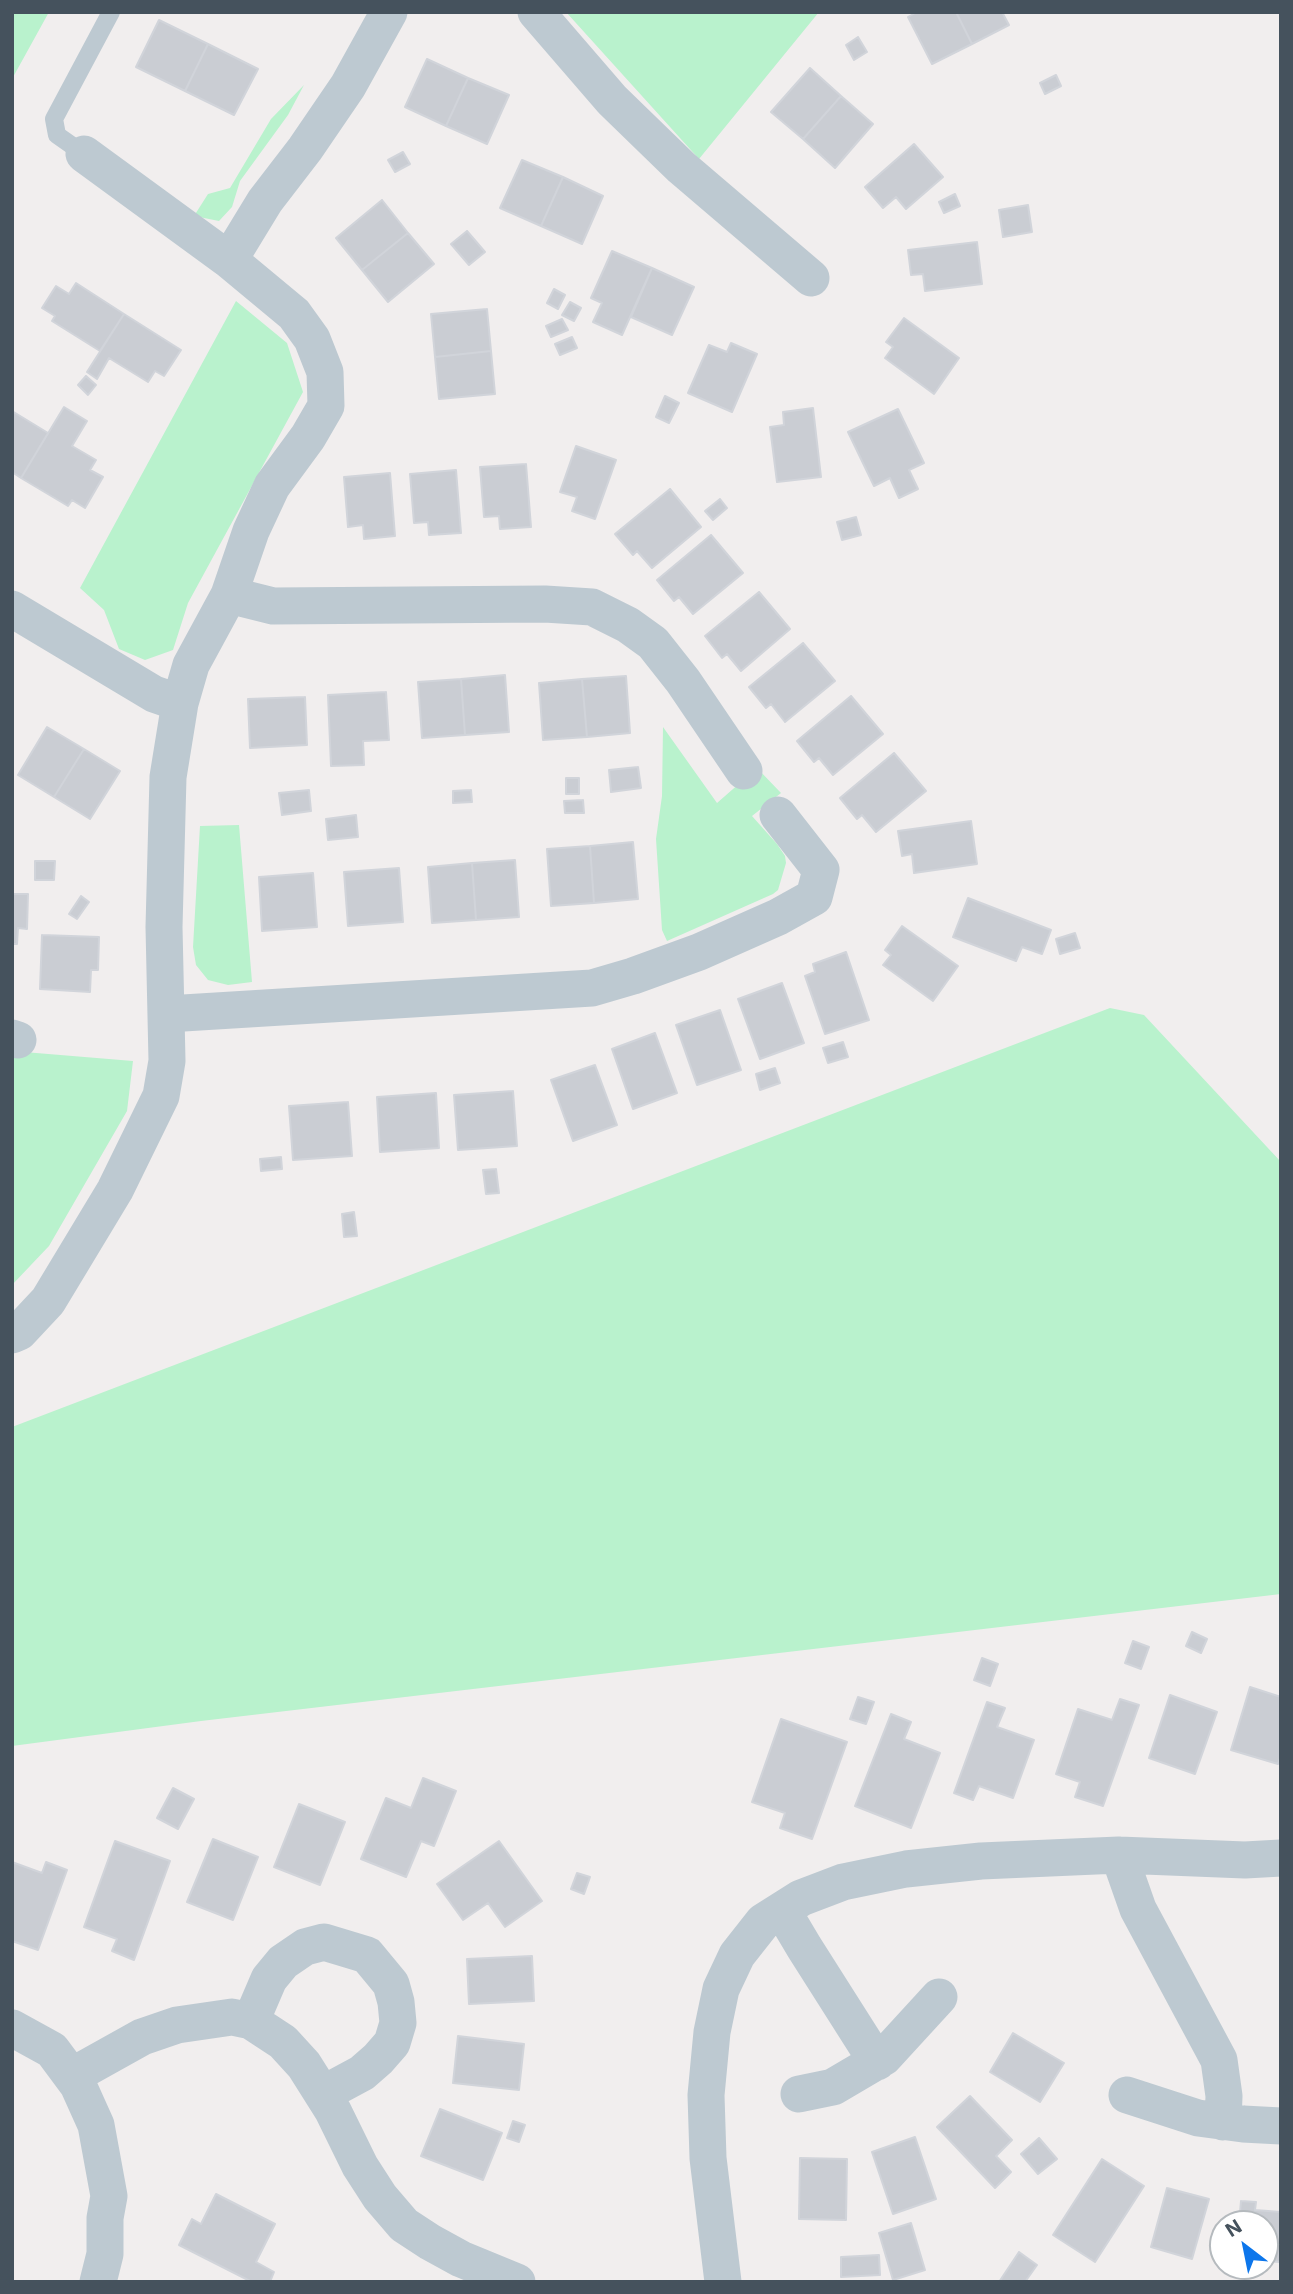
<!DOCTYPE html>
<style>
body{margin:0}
#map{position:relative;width:1293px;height:2294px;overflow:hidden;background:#f1eeee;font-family:Inter,sans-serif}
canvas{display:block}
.frame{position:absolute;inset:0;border:14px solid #45525d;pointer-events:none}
.north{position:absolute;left:1209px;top:2210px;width:70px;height:70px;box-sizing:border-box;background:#fff;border:2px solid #b5babe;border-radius:50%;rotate:328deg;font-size:19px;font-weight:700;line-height:28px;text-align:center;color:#45525d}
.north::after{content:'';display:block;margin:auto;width:24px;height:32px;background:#0d76eb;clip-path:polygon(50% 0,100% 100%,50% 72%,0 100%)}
</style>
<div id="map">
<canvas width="1293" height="2294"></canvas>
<div class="frame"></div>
<div class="north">N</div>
</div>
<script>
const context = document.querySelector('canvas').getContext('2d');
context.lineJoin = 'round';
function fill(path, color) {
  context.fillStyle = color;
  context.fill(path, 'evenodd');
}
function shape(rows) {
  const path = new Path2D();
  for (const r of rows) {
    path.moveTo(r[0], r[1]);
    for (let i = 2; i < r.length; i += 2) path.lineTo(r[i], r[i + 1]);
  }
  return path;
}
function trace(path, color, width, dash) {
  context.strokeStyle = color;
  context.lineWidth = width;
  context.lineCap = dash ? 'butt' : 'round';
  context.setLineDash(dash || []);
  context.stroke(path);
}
fill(shape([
 [12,12,49,12,12,79],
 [566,12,819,12,699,159],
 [304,85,288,115,240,181,232,207,219,221,194,216,208,194,230,188,271,119],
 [236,301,287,343,303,392,188,603,173,650,145,660,119,649,104,610,80,588],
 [663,727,717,803,757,768,781,793,752,816,777,844,785,856,786,863,778,890,773,894,667,941,662,930,656,839,662,796],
 [239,825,252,982,228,985,208,980,196,965,193,947,200,826],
 [1110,1008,1144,1015,1281,1162,1281,1594,201,1721,12,1746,12,1427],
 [12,1051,133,1061,127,1111,49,1246,12,1285]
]), '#b9f2cd');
const building = shape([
 [917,12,956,12,972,44,932,64,908,17,917,12],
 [956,12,1002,12,1009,25,972,44,956,12],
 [159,20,208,44,185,91,136,67,159,20],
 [858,37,867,52,854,60,846,45,858,37],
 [208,44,258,69,234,115,185,91,208,44],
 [427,59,468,78,446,126,405,107,427,59],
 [810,68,841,96,803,139,771,112,810,68],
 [1056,75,1061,86,1045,94,1040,83,1056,75],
 [468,78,509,95,487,144,446,126,468,78],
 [841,96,873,124,835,168,803,139,841,96],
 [914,144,943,177,906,209,896,197,883,208,865,187,914,144],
 [403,152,410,164,395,172,388,160,403,152],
 [522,160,563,177,541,226,500,208,522,160],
 [563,177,603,196,582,244,541,226,563,177],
 [955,194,960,206,944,213,939,202,955,194],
 [382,200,408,233,362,270,336,238,382,200],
 [1028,205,1032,232,1003,237,999,210,1028,205],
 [467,231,485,252,469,265,451,244,467,231],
 [408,233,434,264,388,302,362,270,408,233],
 [977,242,982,284,925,291,923,274,911,275,908,250,977,242],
 [612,251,652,268,622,335,593,322,602,303,591,298,612,251],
 [652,268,694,287,672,335,631,317,652,268],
 [76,283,124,314,100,351,52,321,55,316,42,308,56,286,69,294,76,283],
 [554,289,565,295,558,309,547,303,554,289],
 [570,302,581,308,574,321,562,315,570,302],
 [487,309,491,351,435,357,431,314,487,309],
 [124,314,181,350,164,376,155,371,148,382,109,358,97,379,87,372,124,314],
 [904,318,959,358,934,394,885,358,893,347,886,342,904,318],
 [562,319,568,330,551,337,546,326,562,319],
 [572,337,577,348,560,355,555,344,572,337],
 [731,343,757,354,732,412,688,393,709,345,727,352,731,343],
 [491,351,495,394,439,399,435,357,491,351],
 [86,376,96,385,88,395,78,385,86,376],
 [665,396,679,403,669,423,656,417,665,396],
 [64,407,87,421,72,446,96,460,90,470,103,477,85,508,72,500,68,506,21,478,64,407],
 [813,408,821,477,777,482,770,427,784,425,783,412,813,408],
 [898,409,924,463,909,470,918,489,899,498,890,478,874,486,848,432,898,409],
 [12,411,48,433,21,478,12,472,12,411],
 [576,446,616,460,595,519,572,511,577,497,560,492,576,446],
 [526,464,531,527,500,529,499,516,484,517,480,467,526,464],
 [456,470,461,533,429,535,428,522,414,523,410,474,456,470],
 [390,473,395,536,364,539,363,525,348,527,344,477,390,473],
 [670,489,701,527,652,568,637,551,633,555,615,534,670,489],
 [720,499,727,508,713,520,705,511,720,499],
 [856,517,861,535,842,540,837,522,856,517],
 [711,535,743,573,693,614,679,597,674,601,657,580,711,535],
 [759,592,790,629,741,671,727,654,722,658,705,636,759,592],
 [803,643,835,681,785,722,771,704,766,708,749,687,803,643],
 [505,675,509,732,465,735,461,679,505,675],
 [626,676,630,733,587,737,582,679,626,676],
 [461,679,465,735,422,738,418,682,461,679],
 [582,679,587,737,543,740,539,683,582,679],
 [386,692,389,740,363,741,364,765,331,766,328,695,386,692],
 [851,696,883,734,833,775,819,758,814,762,797,741,851,696],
 [305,697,307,745,250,748,248,699,305,697],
 [47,727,84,749,54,797,18,775,47,727],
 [84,749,120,771,90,819,54,797,84,749],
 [894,753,926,791,876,832,862,815,857,819,840,798,894,753],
 [638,767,641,788,611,792,609,770,638,767],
 [566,778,579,778,579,794,566,794,566,778],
 [309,790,311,811,282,815,279,793,309,790],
 [471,790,472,802,453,803,453,791,471,790],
 [583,800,584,813,565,813,564,801,583,800],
 [356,815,358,837,328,840,326,819,356,815],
 [971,821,977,864,914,873,912,854,902,856,898,831,971,821],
 [633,842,638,899,594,903,590,846,633,842],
 [590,846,594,903,551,906,547,849,590,846],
 [515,860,519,917,476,920,472,863,515,860],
 [35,861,55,861,54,880,35,880,35,861],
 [472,863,476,920,432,923,428,867,472,863],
 [399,868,403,922,348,926,344,872,399,868],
 [313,873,317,927,262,931,259,877,313,873],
 [12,894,28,894,27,929,18,928,17,944,12,944,12,894],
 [81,896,89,902,77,919,69,914,81,896],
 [968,898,1051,930,1042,954,1022,947,1016,961,953,937,968,898],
 [902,926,958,966,933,1001,883,965,891,955,885,950,902,926],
 [1075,933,1080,948,1060,954,1056,939,1075,933],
 [42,935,99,937,98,970,91,970,90,992,40,989,42,935],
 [846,952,869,1020,825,1034,805,976,815,972,813,964,846,952],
 [782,983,804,1043,760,1059,738,999,782,983],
 [720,1010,741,1070,697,1085,676,1025,720,1010],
 [655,1033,677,1093,633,1109,612,1049,655,1033],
 [843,1042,848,1057,828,1063,823,1048,843,1042],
 [595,1065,617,1125,573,1141,551,1080,595,1065],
 [775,1068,780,1083,760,1090,756,1074,775,1068],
 [513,1091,517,1146,458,1150,454,1095,513,1091],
 [436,1093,439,1148,380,1152,377,1097,436,1093],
 [348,1102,352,1156,293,1160,289,1106,348,1102],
 [281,1157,282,1169,261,1171,260,1159,281,1157],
 [496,1169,499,1193,486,1194,483,1170,496,1169],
 [354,1212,357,1236,344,1237,342,1214,354,1212],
 [1192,1632,1207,1639,1201,1653,1186,1646,1192,1632],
 [1133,1641,1149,1647,1141,1669,1125,1663,1133,1641],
 [982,1658,998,1664,990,1686,974,1680,982,1658],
 [1250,1687,1281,1697,1281,1755,1278,1764,1231,1750,1250,1687],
 [1170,1695,1217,1712,1195,1774,1149,1758,1170,1695],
 [858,1697,874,1702,866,1724,850,1719,858,1697],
 [1120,1699,1139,1705,1103,1806,1075,1797,1080,1782,1056,1774,1078,1709,1112,1720,1120,1699],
 [987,1702,1005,1708,997,1727,1034,1740,1013,1798,979,1786,973,1800,954,1793,987,1702],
 [891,1714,911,1722,904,1739,940,1753,911,1828,855,1806,891,1714],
 [781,1719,847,1742,812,1839,780,1828,785,1813,752,1802,781,1719],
 [423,1778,456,1791,434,1846,421,1841,406,1877,361,1859,386,1798,411,1808,423,1778],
 [173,1788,194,1799,178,1829,157,1818,173,1788],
 [299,1804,345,1822,320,1885,274,1867,299,1804],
 [213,1839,258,1857,233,1920,187,1902,213,1839],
 [115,1841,170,1861,134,1960,112,1951,117,1939,84,1927,115,1841],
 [499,1841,542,1901,505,1927,488,1903,463,1920,437,1884,499,1841],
 [12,1862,42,1873,46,1862,67,1870,38,1950,12,1941,12,1862],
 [577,1873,590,1877,584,1894,571,1889,577,1873],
 [532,1956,534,2001,469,2004,467,1959,532,1956],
 [1013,2033,1064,2063,1040,2102,990,2072,1013,2033],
 [458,2036,524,2044,519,2090,453,2083,458,2036],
 [970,2096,1012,2140,996,2156,1011,2172,995,2188,937,2127,970,2096],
 [440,2109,502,2133,483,2180,421,2156,440,2109],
 [513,2121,525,2125,519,2142,507,2138,513,2121],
 [915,2137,936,2199,893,2214,872,2152,915,2137],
 [1039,2138,1057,2159,1038,2174,1021,2154,1039,2138],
 [800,2158,847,2159,846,2220,799,2219,800,2158],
 [1102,2159,1144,2186,1095,2262,1053,2235,1102,2159],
 [1167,2188,1209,2199,1192,2259,1151,2247,1167,2188],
 [216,2194,275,2224,256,2262,274,2272,270,2282,252,2282,179,2245,192,2219,201,2224,216,2194],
 [1241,2201,1256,2202,1255,2210,1281,2212,1280,2262,1265,2261,1265,2224,1239,2224,1241,2201],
 [911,2223,925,2270,893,2280,879,2233,911,2223],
 [1019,2252,1037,2265,1025,2282,999,2282,1019,2252],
 [879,2255,880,2275,841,2277,841,2257,879,2255]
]);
fill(building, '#cacdd3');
trace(building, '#d1d4da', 2);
trace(shape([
 [84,154,57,135,54,119,111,12]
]), '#bdc9d1', 18);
trace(shape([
 [536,12,612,100,681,167,811,278],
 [229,260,265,201,305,149,348,86,389,12],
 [229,595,273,606,545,604,592,607,628,625,653,643,683,681,744,771],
 [12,609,154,694,180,703],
 [167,1014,592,988,633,976,699,952,778,917,814,897,821,870,778,815],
 [12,1038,18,1040],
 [12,1335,19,1332,48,1301,115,1190,161,1096,167,1061,164,927,168,777,180,703,191,665,229,595,251,531,272,486,308,437,326,406,325,372,312,339,294,314,229,260,84,154],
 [1119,1855,1138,1909,1219,2060,1224,2096,1223,2122],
 [782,1910,804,1947,877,2062],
 [251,2021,269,1979,283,1962,305,1947,324,1942,367,1955,391,1984,396,2002,398,2023,392,2043,378,2059,362,2073,323,2094],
 [12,2028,52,2050,78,2085,96,2125,109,2196,105,2218,105,2254,98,2282],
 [72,2076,142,2037,177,2025,232,2017,251,2021,283,2042,304,2065,333,2111,360,2166,380,2197,404,2225,430,2242,461,2259,517,2282],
 [799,2094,833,2087,884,2057,939,1997],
 [1127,2095,1198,2118,1243,2124,1281,2126],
 [723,2282,708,2158,706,2095,712,2032,721,1989,737,1955,763,1922,801,1898,843,1882,906,1869,981,1861,1119,1855,1245,1860,1281,1858]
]), '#bdc9d1', 37);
</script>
